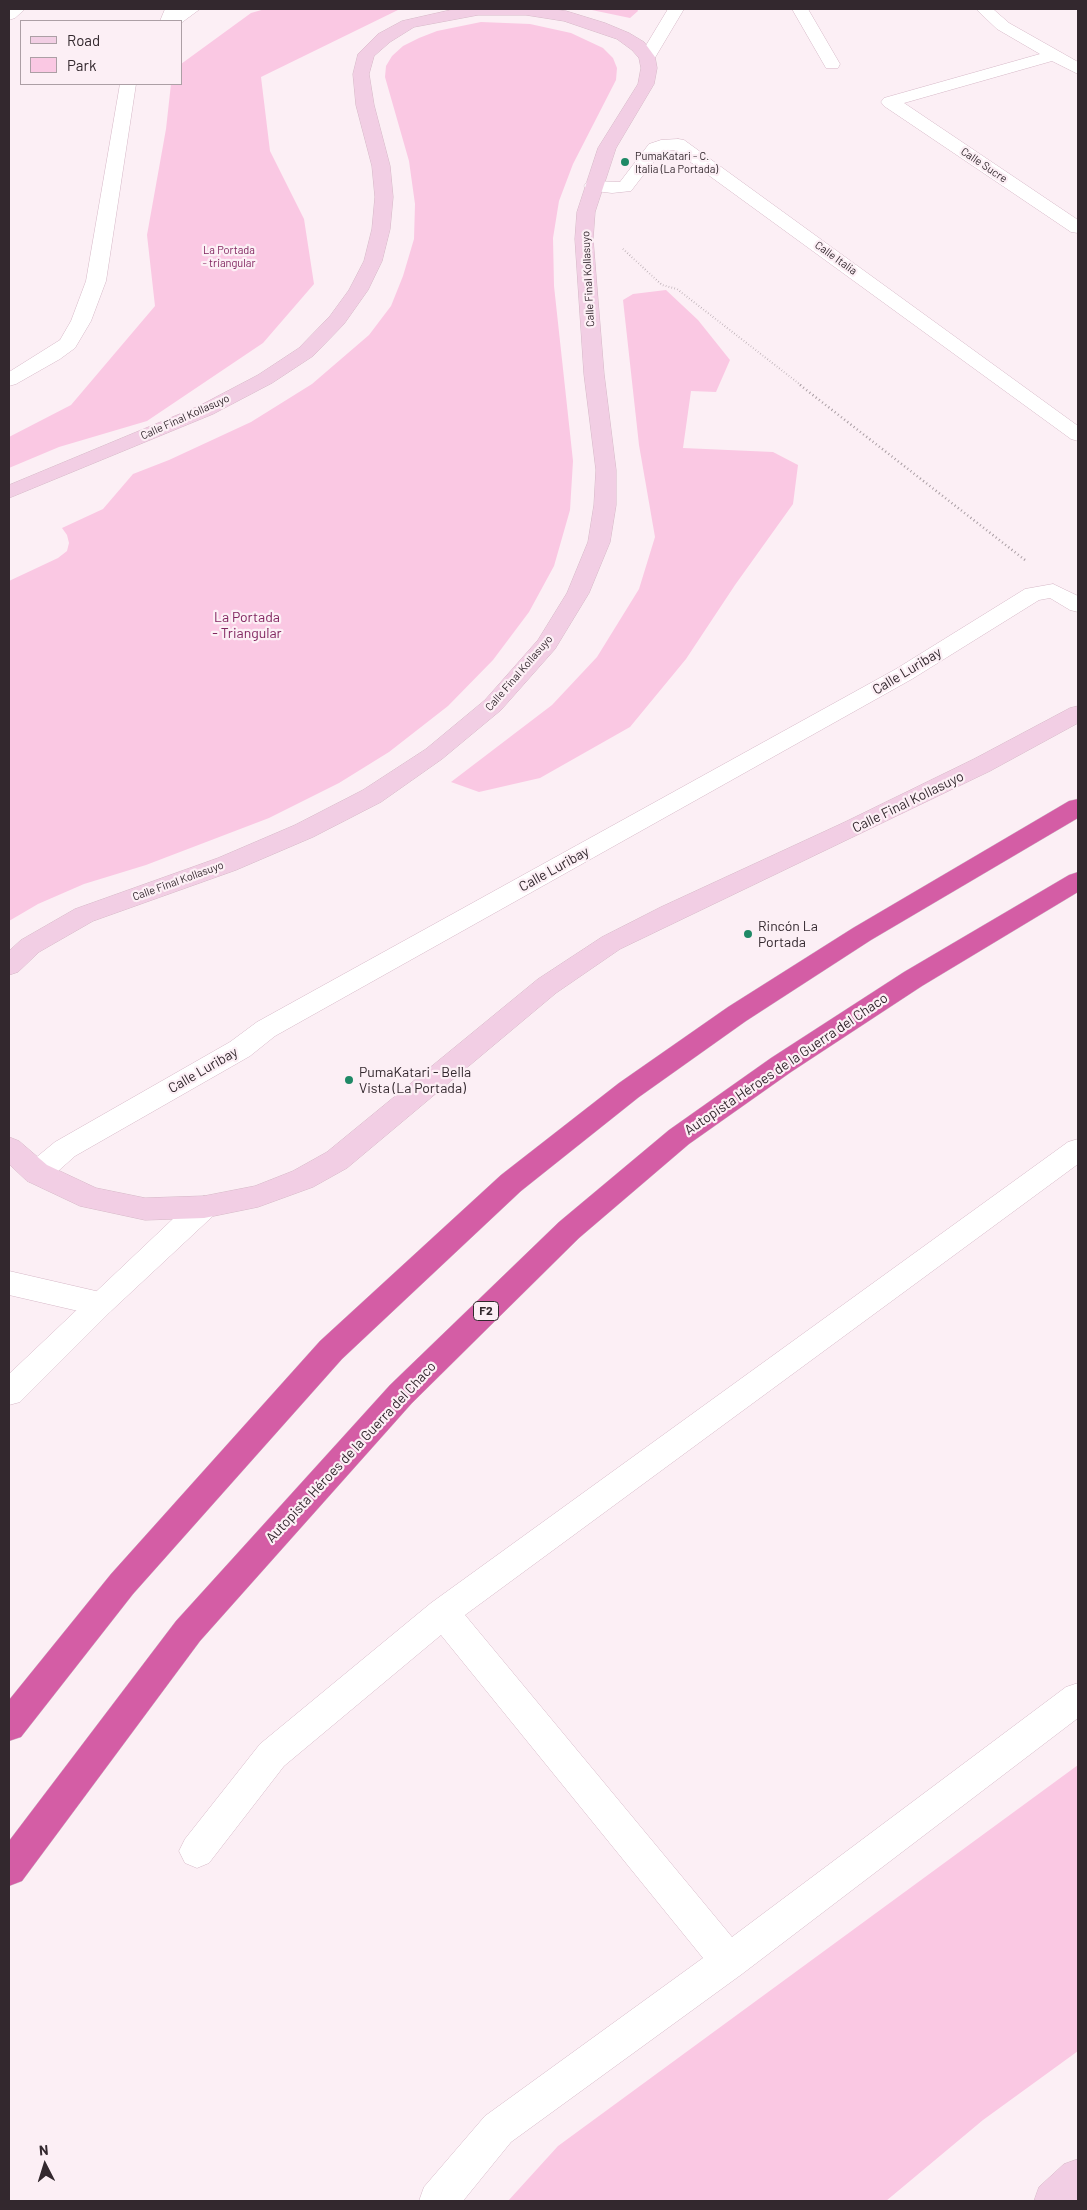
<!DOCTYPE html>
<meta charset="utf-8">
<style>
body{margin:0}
#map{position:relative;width:1087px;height:2210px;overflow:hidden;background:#fceff5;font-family:Barlow,sans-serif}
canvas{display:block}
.frame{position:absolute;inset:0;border:10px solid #33282e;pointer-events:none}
.legend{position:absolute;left:20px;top:20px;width:162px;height:65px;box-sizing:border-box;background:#fceff5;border:1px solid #ac9fa5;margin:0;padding:6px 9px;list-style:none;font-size:15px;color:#33282e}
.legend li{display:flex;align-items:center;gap:10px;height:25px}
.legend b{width:25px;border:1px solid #ac9fa5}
.north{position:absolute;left:20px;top:2140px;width:50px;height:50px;-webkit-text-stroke:4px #fceff5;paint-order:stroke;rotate:355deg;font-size:14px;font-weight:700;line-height:20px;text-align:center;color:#33282e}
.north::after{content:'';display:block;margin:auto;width:18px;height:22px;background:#33282e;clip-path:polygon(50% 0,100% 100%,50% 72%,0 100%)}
</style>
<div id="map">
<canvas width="1087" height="2210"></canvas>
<div class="frame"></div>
<ul class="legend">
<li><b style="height:6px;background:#f2cee4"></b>Road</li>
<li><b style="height:14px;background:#fac8e3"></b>Park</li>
</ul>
<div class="north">N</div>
</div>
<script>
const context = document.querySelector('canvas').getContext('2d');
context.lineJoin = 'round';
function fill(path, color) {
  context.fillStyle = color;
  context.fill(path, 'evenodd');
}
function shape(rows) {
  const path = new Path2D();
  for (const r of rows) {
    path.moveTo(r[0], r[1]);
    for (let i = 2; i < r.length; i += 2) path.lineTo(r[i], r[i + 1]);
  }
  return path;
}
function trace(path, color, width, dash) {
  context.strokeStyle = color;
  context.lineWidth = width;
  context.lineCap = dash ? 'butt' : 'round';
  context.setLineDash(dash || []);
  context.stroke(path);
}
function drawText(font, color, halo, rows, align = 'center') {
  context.font = font + ' Barlow,sans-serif';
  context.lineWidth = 4.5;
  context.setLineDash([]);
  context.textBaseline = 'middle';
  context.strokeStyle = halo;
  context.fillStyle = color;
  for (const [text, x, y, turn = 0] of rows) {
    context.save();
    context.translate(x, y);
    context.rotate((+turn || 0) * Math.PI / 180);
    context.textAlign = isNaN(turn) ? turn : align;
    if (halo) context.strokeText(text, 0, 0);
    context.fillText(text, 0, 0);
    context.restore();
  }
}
fill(shape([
 [265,9,400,9,261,77,270,151,304,219,314,284,263,343,147,421,59,447,9,468,9,437,71,405,155,306,147,235,166,129,171,84,181,84,181,64,251,13],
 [587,9,637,9,638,11,630,18],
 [481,22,530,24,571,33,603,48,613,58,617,68,616,80,573,164,559,201,553,238,554,286,573,461,570,510,554,566,529,612,493,660,448,706,389,752,339,783,269,818,146,865,84,884,38,904,9,921,9,581,58,558,67,551,69,543,67,535,62,528,103,509,133,474,169,460,251,422,312,384,369,335,391,306,403,276,414,239,415,204,409,161,385,77,386,66,392,56,403,46,419,38,437,31],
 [666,290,698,320,730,360,716,392,691,391,683,448,773,452,798,465,793,504,735,585,686,659,630,727,540,778,479,792,451,782,552,705,597,657,639,589,655,537,639,445,623,300,633,294],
 [1078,1765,1078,2051,983,2120,886,2201,508,2201,558,2146]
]), '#fac8e3');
const lane = shape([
 [165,9,181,9,176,21,160,21,165,9],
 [9,1271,100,1292,110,1296,115,1304,110,1312,100,1316,9,1295,9,1271]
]);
const street = shape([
 [9,9,25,9,15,18,9,20,9,9],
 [181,9,200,9,181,23,181,21,166,21,181,9],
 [668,9,684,9,653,61,641,61,639,57,668,9],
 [792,9,808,9,840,64,838,68,826,68,792,9],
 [976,9,993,9,1009,23,1078,62,1078,74,1052,61,904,103,1078,220,1078,233,1071,232,884,106,881,102,884,98,1040,54,997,29,976,9],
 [120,84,136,84,106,281,91,321,75,348,60,359,16,384,9,386,9,372,60,340,71,321,86,281,120,84],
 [678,139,684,140,1078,426,1078,441,1071,439,674,150,661,152,631,191,612,193,587,190,584,186,587,182,593,181,620,182,649,144,661,140,678,139],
 [1053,584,1078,596,1078,612,1070,610,1050,598,1039,600,912,679,275,1036,250,1056,75,1156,47,1181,37,1184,27,1181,23,1173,27,1165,55,1142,230,1042,257,1022,896,669,1025,589,1053,584],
 [1078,1139,1078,1164,465,1615,732,1937,1066,1687,1078,1683,1078,1718,742,1974,511,2142,463,2201,419,2201,424,2187,485,2116,703,1958,441,1635,284,1766,209,1863,197,1868,185,1863,179,1851,185,1839,260,1744,431,1603,1068,1142,1078,1139],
 [204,1196,214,1199,218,1207,214,1215,110,1312,20,1402,9,1405,9,1374,194,1199,204,1196]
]);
const secondary = shape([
 [455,9,550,9,566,11,605,23,629,33,644,42,655,57,657,68,654,84,616,148,595,212,593,239,604,374,616,470,616,505,610,542,589,593,555,649,501,710,442,759,381,802,313,837,236,870,93,921,39,952,18,972,9,975,9,951,21,940,75,909,218,858,295,825,363,790,426,749,485,700,538,640,567,593,588,542,594,505,596,470,584,374,575,239,577,212,598,148,638,84,641,68,639,58,632,50,617,39,564,21,526,15,478,15,414,27,390,42,374,56,369,74,374,105,390,166,393,197,390,229,382,261,368,290,344,324,313,356,272,383,213,414,9,498,9,485,199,406,258,375,299,348,330,316,349,290,364,261,372,229,375,197,372,166,356,105,353,74,358,54,378,34,402,21,455,9],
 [1078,706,1078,723,990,771,620,949,556,993,347,1168,313,1187,258,1207,204,1218,145,1220,80,1206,27,1181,9,1164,9,1137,19,1141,47,1165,96,1188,145,1198,204,1196,255,1186,293,1171,327,1152,538,979,602,937,661,907,845,822,974,759,1070,708,1078,706],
 [1078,2159,1078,2201,1034,2201,1039,2187,1064,2164,1078,2159]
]);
const highway = shape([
 [1078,799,1078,818,871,940,746,1021,639,1097,521,1191,342,1359,133,1594,21,1737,9,1741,9,1700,111,1574,320,1341,501,1175,619,1083,728,1007,853,928,1069,801,1078,799],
 [1078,872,1078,892,922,986,791,1072,689,1144,579,1238,412,1403,200,1641,22,1881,9,1886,9,1841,176,1621,390,1385,559,1222,669,1130,771,1058,904,972,1069,875,1078,872]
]);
trace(lane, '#d6b8c7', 1);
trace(street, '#d6b8c7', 1);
trace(secondary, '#d6b8c7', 1);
trace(highway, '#d2d0d1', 1);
trace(shape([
 [623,249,662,285,677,289,802,386]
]), '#a99da3', 2, [0.5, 2.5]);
trace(shape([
 [800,385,1025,560]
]), '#a99da3', 2.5, [1, 3]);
fill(lane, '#fff');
fill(street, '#fff');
fill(secondary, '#f2cee4');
fill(highway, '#d45da5');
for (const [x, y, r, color] of [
 [625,162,5,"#1f8966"],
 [748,934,5,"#1f8966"],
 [349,1080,5,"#1f8966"]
]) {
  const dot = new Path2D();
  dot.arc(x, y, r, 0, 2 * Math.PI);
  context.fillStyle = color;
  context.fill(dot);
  trace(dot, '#fceff5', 2);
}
drawText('11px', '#33282e', '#fceff5', [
 ["PumaKatari - C.",635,156],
 ["Italia (La Portada)",635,169]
], 'left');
drawText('11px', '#33282e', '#fceff5', [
 ["Calle Sucre",984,165,34],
 ["Calle Italia",836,258,36],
 ["Calle Final Kollasuyo",588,279,-93],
 ["Calle Final Kollasuyo",185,417,-24],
 ["Calle Final Kollasuyo",519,673,-49],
 ["Calle Final Kollasuyo",178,881,-20]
]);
drawText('11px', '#812660', '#fceff5', [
 ["La Portada",229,250],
 ["- triangular",229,263]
]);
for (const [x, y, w] of [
 [486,1311,25]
]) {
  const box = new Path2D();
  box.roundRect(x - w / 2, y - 9.5, w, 19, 4);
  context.fillStyle = '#fceff5';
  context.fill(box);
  trace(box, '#33282e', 1);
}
drawText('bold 12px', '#33282e', null, [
 ["F2",486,1311]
]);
drawText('14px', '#812660', '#fceff5', [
 ["La Portada",247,617],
 ["- Triangular",247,633]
]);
drawText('14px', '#33282e', '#fceff5', [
 ["Calle Luribay",907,671,-31],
 ["Calle Final Kollasuyo",908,802,-26],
 ["Calle Luribay",554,869,-29],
 ["Autopista Héroes de la Guerra del Chaco",786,1064,-34],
 ["Calle Luribay",203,1070,-30],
 ["Autopista Héroes de la Guerra del Chaco",351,1452,-47]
]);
drawText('14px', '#33282e', '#fceff5', [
 ["Rincón La",758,926],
 ["Portada",758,942],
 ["PumaKatari - Bella",359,1072],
 ["Vista (La Portada)",359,1088]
], 'left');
</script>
